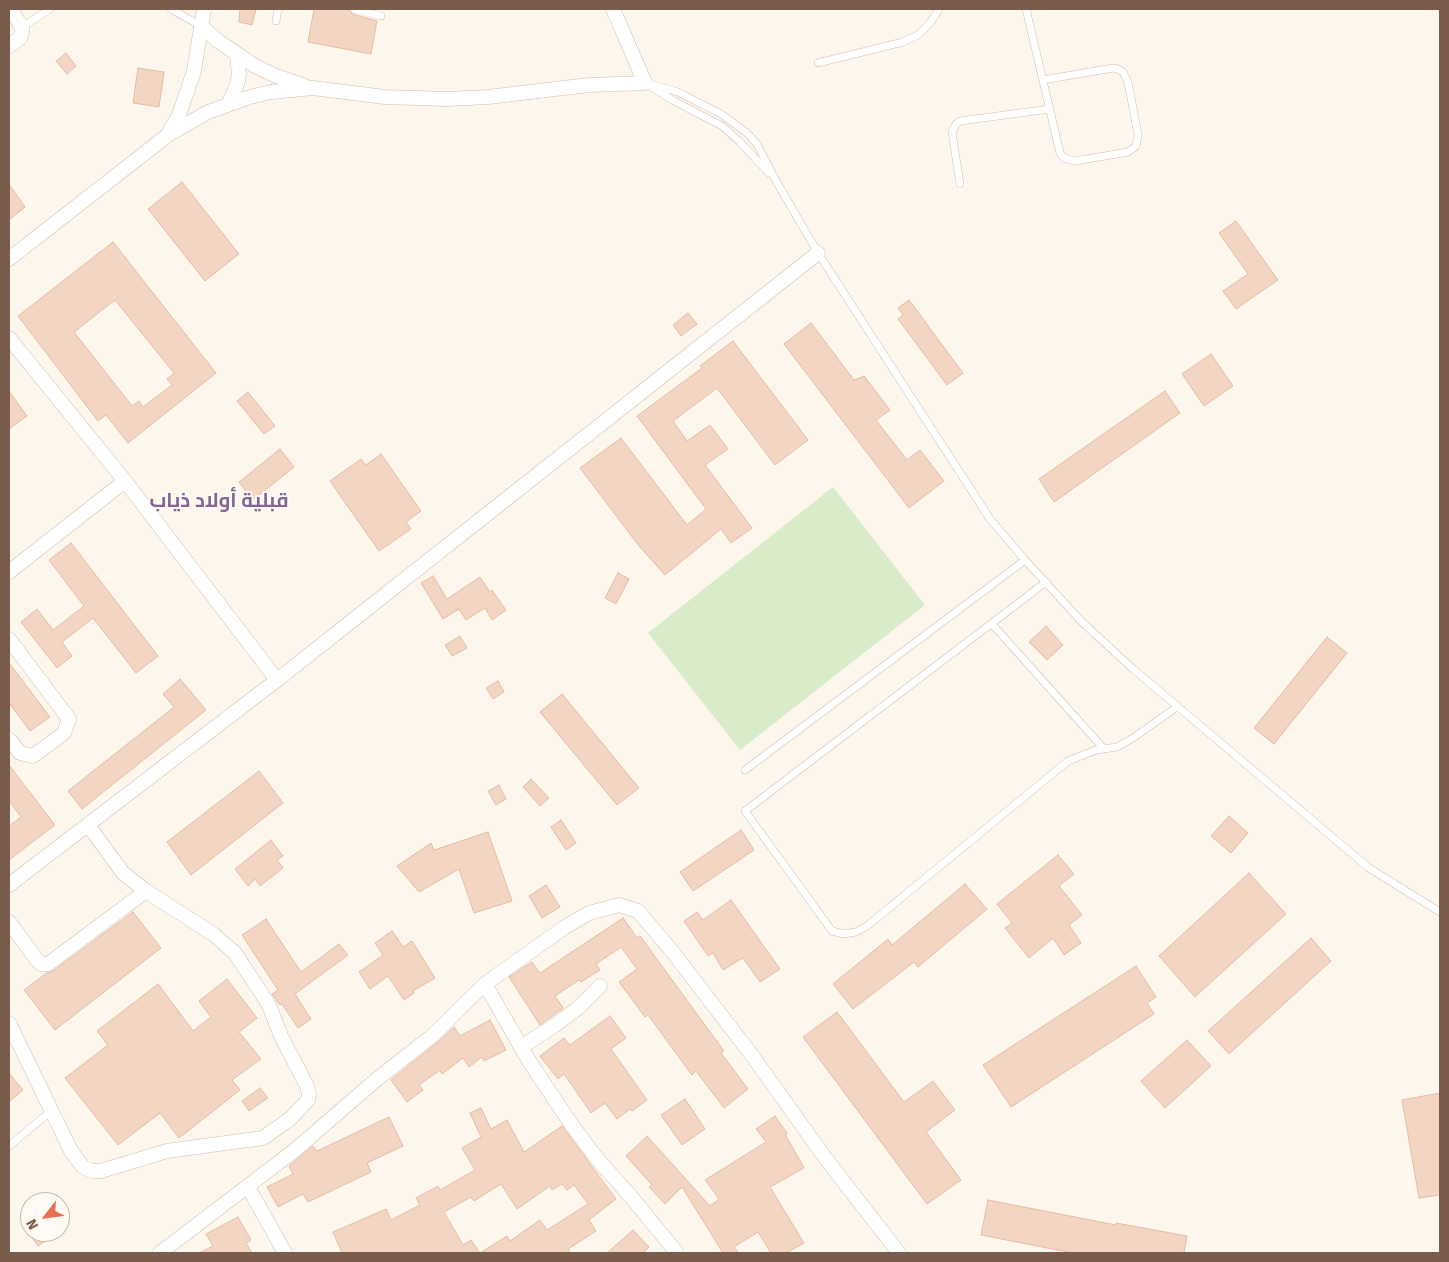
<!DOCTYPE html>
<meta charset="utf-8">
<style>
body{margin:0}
#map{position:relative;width:1449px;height:1262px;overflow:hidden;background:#fdf6ec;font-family:"Fira Sans",sans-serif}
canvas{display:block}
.frame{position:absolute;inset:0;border:10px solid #7a5c4d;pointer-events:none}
.north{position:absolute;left:20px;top:1192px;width:50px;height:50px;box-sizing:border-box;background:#fffaf3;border:1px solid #cabbb1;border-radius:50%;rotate:240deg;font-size:14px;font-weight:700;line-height:20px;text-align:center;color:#7a5c4d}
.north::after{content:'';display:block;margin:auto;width:18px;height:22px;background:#e76f51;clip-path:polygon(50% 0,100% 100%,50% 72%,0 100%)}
</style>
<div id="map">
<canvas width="1449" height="1262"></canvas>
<div class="frame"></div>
<div class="north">N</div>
</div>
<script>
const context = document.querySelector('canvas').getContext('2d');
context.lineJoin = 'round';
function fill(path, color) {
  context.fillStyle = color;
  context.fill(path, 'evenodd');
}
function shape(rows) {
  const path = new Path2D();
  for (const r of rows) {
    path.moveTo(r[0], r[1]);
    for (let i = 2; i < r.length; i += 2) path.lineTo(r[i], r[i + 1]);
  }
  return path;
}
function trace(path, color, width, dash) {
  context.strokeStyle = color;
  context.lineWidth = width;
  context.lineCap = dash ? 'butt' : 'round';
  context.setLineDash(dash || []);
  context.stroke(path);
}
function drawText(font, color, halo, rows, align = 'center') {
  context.font = font + ' "Fira Sans",Cairo,sans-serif';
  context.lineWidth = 4;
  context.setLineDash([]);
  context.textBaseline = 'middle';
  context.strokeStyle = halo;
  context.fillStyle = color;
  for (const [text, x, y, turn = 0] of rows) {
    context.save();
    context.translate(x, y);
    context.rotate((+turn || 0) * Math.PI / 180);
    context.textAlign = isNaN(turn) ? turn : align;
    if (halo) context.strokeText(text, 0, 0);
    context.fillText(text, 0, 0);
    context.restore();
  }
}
fill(shape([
 [833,487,925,605,740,750,648,633]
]), '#d8ecc9');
const building = shape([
 [240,9,256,9,252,25,239,22,240,9],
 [314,9,349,9,352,14,377,21,371,54,308,42,314,9],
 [66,53,76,66,67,74,56,61,66,53],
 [138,68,164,72,159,107,133,103,138,68],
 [182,182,239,254,205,281,148,209,182,182],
 [9,184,25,207,9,220,9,184],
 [1236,221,1278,280,1236,309,1223,291,1248,274,1219,233,1236,221],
 [113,242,216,373,128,443,106,415,98,421,18,316,113,242],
 [115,300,174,373,167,379,172,385,143,407,139,401,132,406,74,332,115,300],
 [909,300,963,373,947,385,898,319,903,315,898,308,909,300],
 [688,313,697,324,681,336,673,325,688,313],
 [811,323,854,380,864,376,890,410,876,420,907,460,920,450,944,481,909,508,784,344,811,323],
 [733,341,808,440,775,465,717,388,673,421,687,441,710,425,728,449,705,465,752,528,731,543,721,529,665,575,639,546,580,468,621,438,687,525,706,509,637,416,702,368,700,366,733,341],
 [1211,354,1233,386,1204,406,1182,374,1211,354],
 [9,391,27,416,9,429,9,391],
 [1165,391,1180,413,1054,502,1039,479,1165,391],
 [248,392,275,426,264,434,237,401,248,392],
 [280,449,294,467,253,500,239,482,280,449],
 [381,454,421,511,406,522,411,529,379,551,330,481,361,459,366,465,381,454],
 [71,543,158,656,136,673,93,618,62,642,72,656,57,668,21,622,37,609,53,630,84,606,49,560,71,543],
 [618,573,629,579,616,604,605,598,618,573],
 [433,576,447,599,480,577,490,592,492,590,506,610,492,620,485,608,466,620,459,609,443,619,421,583,433,576],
 [1046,626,1063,645,1047,660,1029,642,1046,626],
 [460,636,467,648,452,656,445,645,460,636],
 [1327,637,1347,653,1274,744,1254,728,1327,637],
 [9,663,50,717,30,731,9,703,9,663],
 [180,679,206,710,82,809,68,791,174,707,163,694,180,679],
 [498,681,504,692,493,699,486,688,498,681],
 [562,694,639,788,617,805,540,712,562,694],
 [9,765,55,825,9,860,9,826,21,817,9,801,9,765],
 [259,771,283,803,191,875,167,842,259,771],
 [531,779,549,798,540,806,523,787,531,779],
 [499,785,506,799,496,805,488,791,499,785],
 [1229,816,1248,833,1231,853,1211,836,1229,816],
 [561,820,576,843,566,850,551,827,561,820],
 [741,830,754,850,693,891,680,872,741,830],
 [488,832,512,901,474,913,459,869,419,892,397,866,431,843,434,850,488,832],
 [271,840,283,856,277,860,283,868,260,886,255,879,248,886,235,869,271,840],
 [1058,855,1074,874,1059,886,1082,915,1069,925,1081,943,1064,955,1053,938,1029,958,1005,928,1012,923,997,904,1058,855],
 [1249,873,1286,914,1195,997,1159,956,1249,873],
 [965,884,987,909,918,967,914,962,853,1009,833,984,888,939,892,945,965,884],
 [546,885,560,907,542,918,529,896,546,885],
 [731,900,780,969,760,982,743,958,723,970,713,953,708,956,684,921,697,912,703,920,731,900],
 [133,912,161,948,55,1030,24,990,47,973,53,971,133,912],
 [623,918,637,938,640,936,724,1051,721,1053,748,1089,724,1108,696,1071,692,1075,648,1015,645,1017,619,982,637,969,621,947,596,964,600,970,581,982,579,980,555,996,563,1008,540,1025,509,977,532,962,540,973,623,918],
 [266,919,301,972,339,944,348,955,295,994,311,1019,298,1028,282,1004,280,1005,272,994,278,990,242,935,266,919],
 [392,931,403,947,412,941,435,978,413,991,414,993,404,1000,388,976,370,989,359,972,383,955,375,943,392,931],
 [1311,938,1331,961,1229,1054,1208,1031,1311,938],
 [1136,966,1156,997,1147,1003,1154,1014,1011,1107,983,1065,1136,966],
 [227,979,257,1018,239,1032,261,1059,232,1080,240,1090,179,1138,160,1113,118,1145,65,1078,108,1045,97,1031,158,984,193,1031,211,1017,199,1001,227,979],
 [837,1012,904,1102,933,1081,955,1110,926,1132,961,1180,927,1204,803,1037,837,1012],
 [610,1016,626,1038,611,1049,647,1100,632,1111,630,1109,617,1119,605,1103,591,1113,564,1074,558,1079,540,1056,564,1038,570,1045,610,1016],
 [490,1020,506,1050,484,1061,482,1057,469,1067,463,1058,442,1074,440,1070,419,1085,423,1090,407,1102,391,1080,437,1043,454,1027,460,1036,490,1020],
 [1187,1040,1211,1066,1165,1108,1141,1081,1187,1040],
 [9,1073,23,1090,9,1102,9,1073],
 [260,1088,268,1098,249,1111,242,1101,260,1088],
 [1440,1093,1440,1195,1419,1198,1402,1100,1440,1093],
 [685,1099,705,1129,682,1145,661,1115,685,1099],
 [481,1108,491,1129,507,1120,524,1152,562,1126,616,1199,589,1220,596,1231,568,1249,570,1253,342,1253,333,1232,386,1209,391,1220,420,1205,416,1198,438,1186,440,1190,475,1170,462,1148,481,1137,470,1113,481,1108],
 [501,1184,517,1209,550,1186,552,1190,562,1184,567,1190,574,1185,588,1204,547,1230,540,1220,510,1241,507,1236,480,1253,471,1240,463,1245,444,1212,471,1197,474,1201,501,1184],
 [775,1116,787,1133,785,1134,804,1168,770,1187,804,1243,786,1253,771,1253,758,1232,734,1247,739,1253,723,1253,682,1187,665,1204,649,1187,652,1185,626,1156,647,1136,710,1206,719,1199,705,1180,766,1142,756,1129,775,1116],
 [389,1117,403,1146,367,1163,371,1172,308,1202,303,1194,278,1207,267,1187,293,1174,289,1166,313,1146,317,1151,389,1117],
 [988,1200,1116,1225,1116,1223,1187,1236,1184,1253,1073,1253,981,1235,988,1200],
 [238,1217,251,1240,246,1243,252,1253,199,1253,213,1246,206,1234,238,1217],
 [633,1230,649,1247,643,1253,607,1253,633,1230],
 [28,1232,58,1232,38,1246,28,1232]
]);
fill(building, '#f3d5c3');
trace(building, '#e6bba3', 1);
const service = shape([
 [171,9,201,26],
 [354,9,381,16],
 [1026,9,1060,153,1064,158,1075,161,1128,152,1136,146,1138,135,1128,82,1123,72,1118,69,1113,68,1043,80],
 [276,21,278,9],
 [22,27,50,9],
 [818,63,903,42,918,35,930,23,939,9],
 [645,83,678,92,721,114,747,133,757,144,775,179,818,253,990,519,1025,560,1081,621,1132,668,1369,868,1440,912],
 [652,87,674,101,722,126,739,141,769,173],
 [960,184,952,132,956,124,960,121,1050,109],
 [1046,582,745,811,832,931,844,934,856,932,867,926,1068,761,1096,750,1117,747,1133,738,1177,707],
 [992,624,1104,749],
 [745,770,1025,560],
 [9,1146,51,1111]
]);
const minor = shape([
 [201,26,218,41,255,66,274,75,305,86],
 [9,46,20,38,22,32,22,27,10,9],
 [229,103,237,85,239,75,237,55],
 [168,134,179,115,194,71,204,9],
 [9,259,168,135,208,112,250,97,271,92,313,88,385,97,447,99,488,97,589,85,645,83,613,9],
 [9,338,125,481,277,680],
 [9,572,125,481],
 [9,639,69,719,64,733,33,756,20,753,9,739],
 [9,885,277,680,818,253],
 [9,922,37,960,41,964,48,964,146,891],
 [485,984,529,1061,569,1121,594,1155,632,1198,677,1253],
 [9,1023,71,1151,83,1167,92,1171,101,1171,167,1151,263,1138,290,1119,308,1100,309,1094,307,1086,281,1036,269,1005,235,953,213,934,146,891,123,873,88,825],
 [521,1047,554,1026,578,1008,600,986],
 [248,1187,285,1253],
 [160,1253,295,1150,376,1080,432,1036,485,984,565,927,589,913,619,905,638,911,671,950,751,1054,826,1159,899,1253]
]);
trace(service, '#d1beb0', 8);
trace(minor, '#d1beb0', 15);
trace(service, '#fff', 7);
trace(minor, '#fff', 14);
drawText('bold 20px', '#846695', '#fffaf3', [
 ["قبلية أولاد ذياب",219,501]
]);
</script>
